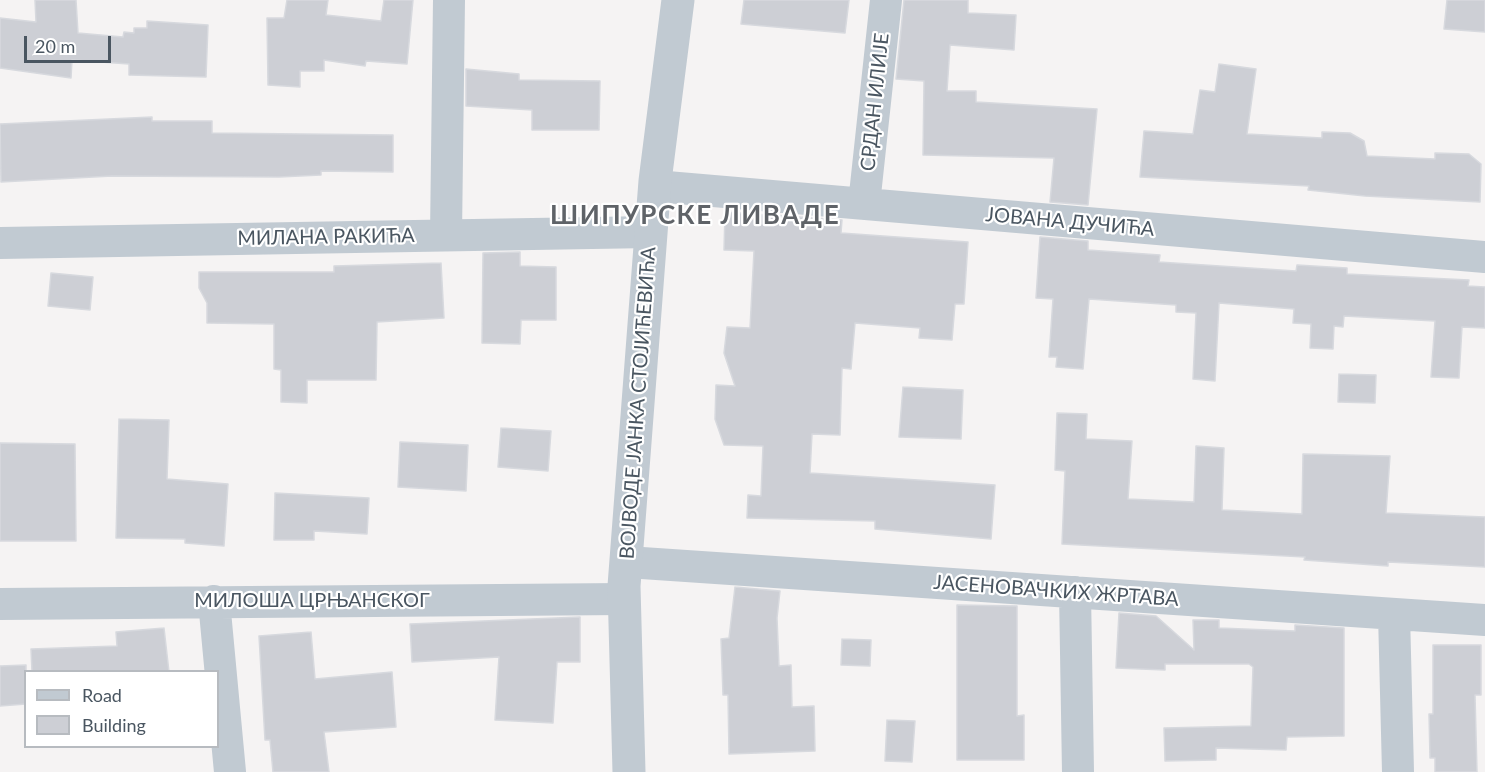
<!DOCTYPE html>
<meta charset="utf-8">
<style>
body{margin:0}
#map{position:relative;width:1485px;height:772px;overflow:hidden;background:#f5f3f3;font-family:Lato,sans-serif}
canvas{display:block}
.legend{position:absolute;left:24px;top:670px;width:195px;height:78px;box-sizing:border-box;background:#fff;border:2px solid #b7bbc0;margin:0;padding:8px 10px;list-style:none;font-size:18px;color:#4a5661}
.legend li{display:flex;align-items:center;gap:12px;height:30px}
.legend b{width:30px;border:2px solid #b7bbc0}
.scale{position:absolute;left:24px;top:36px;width:87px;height:27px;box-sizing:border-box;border:3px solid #4a5661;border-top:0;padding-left:8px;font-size:18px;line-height:21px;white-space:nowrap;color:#4a5661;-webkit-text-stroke:4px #fff;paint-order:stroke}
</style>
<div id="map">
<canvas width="1485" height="772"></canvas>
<ul class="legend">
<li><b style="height:8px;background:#c1cad2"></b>Road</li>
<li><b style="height:16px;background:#cdcfd5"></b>Building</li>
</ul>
<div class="scale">20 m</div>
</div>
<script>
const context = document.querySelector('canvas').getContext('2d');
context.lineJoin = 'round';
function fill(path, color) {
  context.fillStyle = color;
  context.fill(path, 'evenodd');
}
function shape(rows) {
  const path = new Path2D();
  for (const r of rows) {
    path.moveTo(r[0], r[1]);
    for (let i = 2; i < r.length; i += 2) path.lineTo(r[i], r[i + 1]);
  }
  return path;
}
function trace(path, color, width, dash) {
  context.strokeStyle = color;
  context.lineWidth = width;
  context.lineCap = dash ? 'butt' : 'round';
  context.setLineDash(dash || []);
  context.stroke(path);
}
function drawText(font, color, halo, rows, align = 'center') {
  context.font = font + ' Lato,sans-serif';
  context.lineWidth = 4.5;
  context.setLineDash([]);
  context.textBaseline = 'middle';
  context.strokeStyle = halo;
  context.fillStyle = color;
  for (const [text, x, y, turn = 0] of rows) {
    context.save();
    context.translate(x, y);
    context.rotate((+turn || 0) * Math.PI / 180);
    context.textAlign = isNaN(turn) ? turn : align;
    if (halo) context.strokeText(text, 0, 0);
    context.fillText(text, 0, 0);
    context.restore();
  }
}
const building = shape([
 [35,0,76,0,78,33,123,37,124,32,134,33,134,28,147,28,147,21,208,25,206,77,129,75,129,64,72,60,71,78,0,68,0,18,36,22,35,0],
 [287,0,328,0,326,15,381,21,384,0,413,0,407,64,366,61,365,66,324,60,324,71,300,71,300,87,268,85,267,18,284,18,287,0],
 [744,0,849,0,845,33,741,24,744,0],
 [904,0,968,0,968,13,1016,15,1014,50,950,45,947,91,976,91,976,102,1097,109,1088,205,1050,202,1054,158,923,155,924,81,896,79,904,0],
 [1447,0,1485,0,1485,32,1444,29,1447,0],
 [1219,64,1256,69,1247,134,1322,138,1322,132,1350,133,1364,141,1367,156,1435,159,1435,153,1469,154,1481,164,1480,202,1365,196,1308,190,1309,186,1140,177,1144,131,1193,134,1200,90,1215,92,1219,64],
 [466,69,519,74,519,80,600,81,599,130,532,130,532,110,466,106,466,69],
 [152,117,152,121,212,121,212,133,393,135,393,172,321,171,321,175,279,177,112,176,1,182,0,124,152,117],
 [725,212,842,220,841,233,968,242,964,304,955,304,952,340,919,338,920,328,855,323,851,369,842,368,840,435,812,434,810,473,995,485,991,539,875,529,875,521,747,518,748,495,761,496,763,446,724,445,715,419,716,385,735,386,724,353,727,327,750,328,754,251,724,250,725,212],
 [1040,237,1088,241,1088,250,1160,255,1159,262,1296,271,1297,265,1347,268,1347,274,1469,280,1468,286,1485,287,1485,328,1462,327,1459,378,1431,377,1435,321,1344,316,1343,327,1334,326,1333,349,1310,348,1311,324,1293,323,1294,309,1219,303,1215,381,1193,379,1196,313,1176,312,1176,305,1089,299,1083,369,1056,367,1057,357,1049,357,1053,299,1036,298,1040,237],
 [520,252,520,266,556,267,556,320,521,320,520,344,482,343,483,253,520,252],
 [441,263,444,318,377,322,376,380,307,380,307,403,281,402,281,370,274,369,274,324,207,323,207,303,199,288,199,272,334,272,334,266,441,263],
 [51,273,93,277,90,310,48,306,51,273],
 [1339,374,1376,375,1375,403,1338,402,1339,374],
 [903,387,963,390,961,439,899,437,903,387],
 [1057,413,1087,414,1086,439,1132,441,1128,499,1194,502,1196,446,1224,448,1222,510,1302,514,1303,454,1390,456,1386,513,1485,517,1485,567,1388,562,1388,566,1304,560,1305,557,1062,544,1065,471,1055,470,1057,413],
 [119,419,169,420,167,479,228,484,224,546,185,543,185,539,116,538,119,419],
 [501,428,551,431,548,471,498,467,501,428],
 [400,442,468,445,466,491,398,487,400,442],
 [0,443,75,444,76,541,0,541,0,443],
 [275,493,369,498,367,534,314,531,314,540,274,540,275,493],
 [735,587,780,591,777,618,779,666,791,665,792,707,814,706,815,751,729,754,728,695,723,695,721,639,729,638,735,587],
 [957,605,1017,606,1017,716,1024,715,1024,760,957,760,957,605],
 [1119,613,1156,616,1194,650,1193,620,1219,620,1219,628,1295,631,1295,625,1344,628,1344,736,1287,737,1286,750,1216,748,1216,760,1165,761,1164,728,1251,726,1253,667,1249,664,1165,664,1165,670,1116,668,1119,613],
 [580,617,580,662,557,662,553,723,495,720,499,657,412,662,410,624,580,617],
 [164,628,169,672,32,672,31,649,117,646,116,632,164,628],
 [311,632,315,679,392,672,396,727,324,732,329,772,273,772,270,740,265,740,259,636,311,632],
 [842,639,871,640,870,666,841,665,842,639],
 [1433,645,1481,645,1481,695,1475,695,1477,772,1435,772,1435,758,1430,758,1429,714,1433,714,1433,645],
 [26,665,26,704,0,706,0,666,26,665],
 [887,720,915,721,912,762,885,761,887,720]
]);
fill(building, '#cdcfd5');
trace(building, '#d7d9de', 1.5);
trace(shape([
 [655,186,1485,257],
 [864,204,886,0],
 [446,235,449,0],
 [0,243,651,232],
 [627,562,1485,620],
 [1075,592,1078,772],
 [214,601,230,772],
 [0,604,624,599],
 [1394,614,1398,772]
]), '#c1cad2', 32);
trace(shape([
 [629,772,624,586,655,181,678,0]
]), '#c1cad2', 33);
drawText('20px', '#4a5661', '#fff', [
 ["СРДАН ИЛИЈЕ",875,102,-84],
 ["ЈОВАНА ДУЧИЋА",1070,222,5],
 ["МИЛАНА РАКИЋА",326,237,-1],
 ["ВОЈВОДЕ ЈАНКА СТОЈИЋЕВИЋА",638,403,-86],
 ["ЈАСЕНОВАЧКИХ ЖРТАВА",1056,591,4],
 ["МИЛОША ЦРЊАНСКОГ",312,601]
]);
context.letterSpacing = '1.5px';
drawText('bold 26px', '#5f6368', '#fff', [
 ["ШИПУРСКЕ ЛИВАДЕ",695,216]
]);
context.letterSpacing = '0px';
</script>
